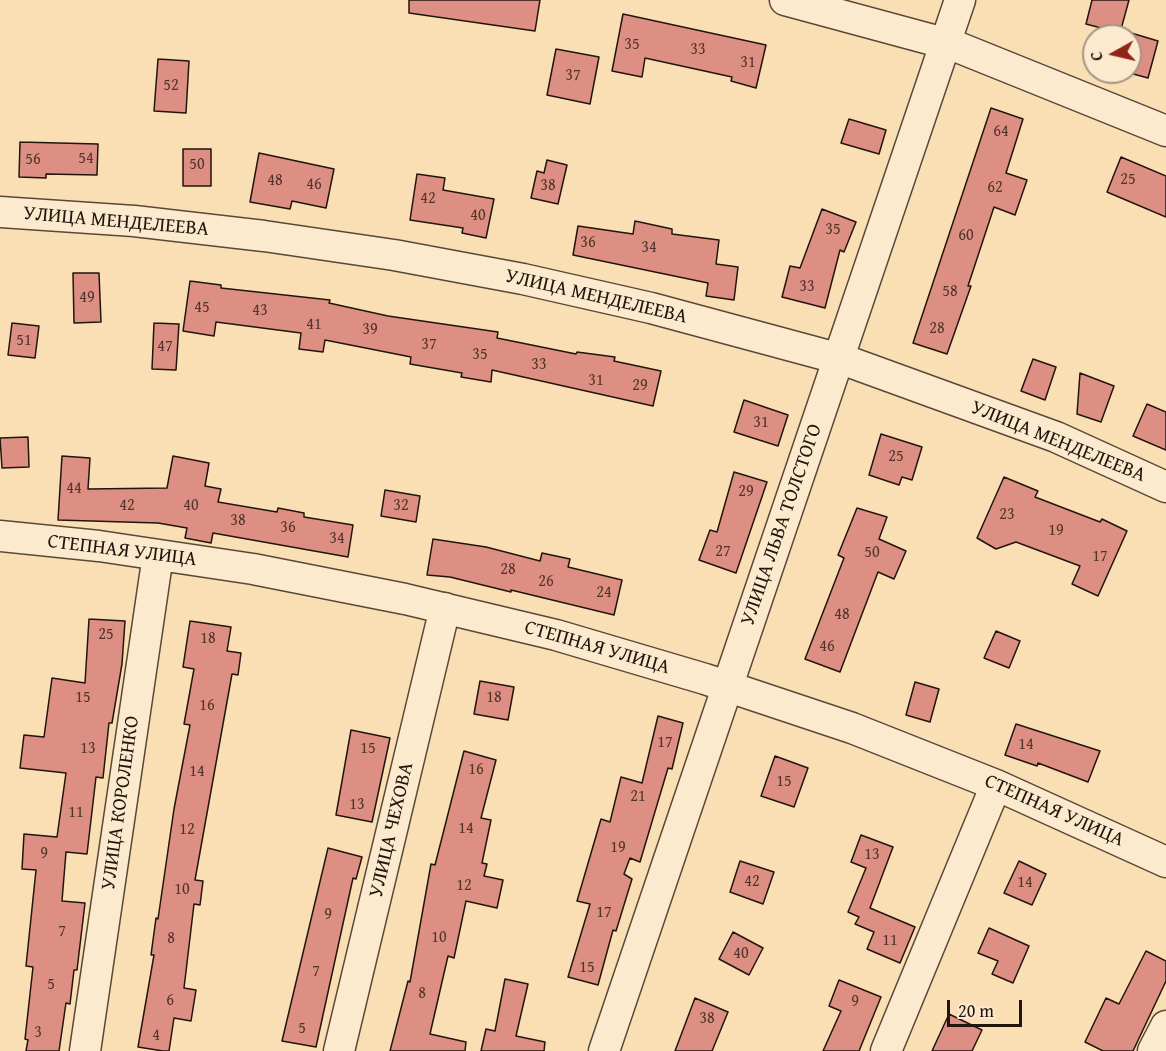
<!DOCTYPE html>
<meta charset="utf-8">
<style>
body{margin:0}
#map{position:relative;width:1166px;height:1051px;overflow:hidden;background:#fadfb5;font-family:"Gentium Book Plus",serif}
canvas{display:block}
.north{position:absolute;left:1082px;top:24px;width:60px;height:60px;box-sizing:border-box;background:#fceacf;border:2px solid #a59581;border-radius:50%;rotate:262deg;font-size:16px;font-weight:700;line-height:24px;text-align:center;color:#22150d}
.north::after{content:'';display:block;margin:auto;width:21px;height:27px;background:#8f2418;clip-path:polygon(50% 0,100% 100%,50% 72%,0 100%)}
.scale{position:absolute;left:947px;top:1000px;width:75px;height:27px;box-sizing:border-box;border:3px solid #22150d;border-top:0;padding-left:8px;font-size:18px;line-height:21px;white-space:nowrap;color:#22150d;-webkit-text-stroke:4px #fceacf;paint-order:stroke}
</style>
<div id="map">
<canvas width="1166" height="1051"></canvas>
<div class="north">С</div>
<div class="scale">20 m</div>
</div>
<script>
const context = document.querySelector('canvas').getContext('2d');
context.lineJoin = 'round';
function fill(path, color) {
  context.fillStyle = color;
  context.fill(path, 'evenodd');
}
function shape(rows) {
  const path = new Path2D();
  for (const r of rows) {
    path.moveTo(r[0], r[1]);
    for (let i = 2; i < r.length; i += 2) path.lineTo(r[i], r[i + 1]);
  }
  return path;
}
function trace(path, color, width, dash) {
  context.strokeStyle = color;
  context.lineWidth = width;
  context.lineCap = dash ? 'butt' : 'round';
  context.setLineDash(dash || []);
  context.stroke(path);
}
function drawText(font, color, halo, rows, align = 'center') {
  context.font = font + ' "Gentium Book Plus",serif';
  context.lineWidth = 5;
  context.setLineDash([]);
  context.textBaseline = 'middle';
  context.strokeStyle = halo;
  context.fillStyle = color;
  for (const [text, x, y, turn = 0] of rows) {
    context.save();
    context.translate(x, y);
    context.rotate((+turn || 0) * Math.PI / 180);
    context.textAlign = isNaN(turn) ? turn : align;
    if (halo) context.strokeText(text, 0, 0);
    context.fillText(text, 0, 0);
    context.restore();
  }
}
const building = shape([
 [409,0,540,0,535,31,409,13,409,0],
 [1092,0,1129,0,1120,33,1086,24,1092,0],
 [623,14,766,45,756,88,731,81,732,77,645,58,642,77,612,71,623,14],
 [1128,32,1158,41,1148,78,1126,72,1130,72,1130,36,1126,36,1128,32],
 [556,49,599,57,590,104,547,95,556,49],
 [158,59,189,61,186,113,154,111,158,59],
 [991,108,1023,119,1006,173,1027,180,1015,215,994,207,968,286,971,286,947,354,913,343,991,108],
 [849,119,886,130,879,154,841,143,849,119],
 [20,142,98,144,97,175,46,174,46,178,19,177,20,142],
 [183,149,211,149,211,186,183,186,183,149],
 [259,153,334,169,326,208,292,201,290,209,250,202,259,153],
 [1121,157,1166,176,1166,217,1107,192,1121,157],
 [547,160,567,165,558,204,531,198,537,171,544,173,547,160],
 [417,174,445,178,443,190,494,199,486,238,462,233,463,228,410,220,417,174],
 [822,209,856,222,844,252,840,250,825,308,782,297,790,266,800,268,822,209],
 [635,221,672,229,672,234,719,240,716,264,738,267,734,300,706,296,708,283,573,255,578,226,633,234,635,221],
 [73,273,99,273,101,322,74,323,73,273],
 [190,281,221,285,221,288,330,300,329,303,388,316,498,332,497,338,576,354,577,352,615,357,614,361,661,371,653,406,492,370,491,382,461,377,462,373,410,364,411,357,325,340,323,352,299,349,301,333,216,322,214,336,183,331,190,281],
 [12,323,39,326,35,358,8,355,12,323],
 [154,323,179,324,176,370,152,369,154,323],
 [1033,359,1056,367,1045,400,1021,391,1033,359],
 [1080,373,1114,386,1101,422,1077,414,1080,373],
 [744,400,788,415,778,446,734,432,744,400],
 [1147,404,1166,412,1166,450,1133,436,1147,404],
 [881,434,922,447,912,480,902,477,899,485,869,475,881,434],
 [28,437,29,467,2,468,0,438,28,437],
 [62,456,90,458,88,489,167,488,173,456,209,463,205,486,221,489,218,502,277,512,278,508,304,513,304,517,353,525,348,557,213,533,211,543,185,538,187,528,158,523,58,520,62,456],
 [734,472,767,482,736,573,699,560,710,530,717,532,734,472],
 [1004,477,1038,491,1035,497,1100,522,1102,519,1127,531,1098,596,1072,584,1080,566,1016,542,996,549,977,538,1004,477],
 [385,490,420,496,416,522,381,516,385,490],
 [857,508,887,517,879,539,906,551,894,579,878,572,840,672,805,659,844,558,838,555,857,508],
 [433,539,486,547,540,561,542,553,570,559,568,567,622,580,614,615,511,590,511,592,450,577,427,575,433,539],
 [89,619,125,621,122,664,112,723,109,723,103,778,96,777,87,854,66,852,62,901,85,903,77,970,74,970,70,1004,66,1003,59,1051,26,1051,28,1040,25,1039,33,967,26,966,36,870,22,869,24,834,57,837,66,773,20,768,24,735,44,737,52,678,85,683,89,619],
 [190,621,231,627,227,651,241,653,238,675,232,674,195,880,203,881,200,905,194,904,184,988,196,990,191,1021,174,1018,169,1051,163,1051,138,1047,154,955,151,955,156,918,158,919,174,809,190,725,184,724,194,669,183,667,190,621],
 [996,631,1020,641,1009,668,984,658,996,631],
 [480,681,514,687,508,720,474,714,480,681],
 [915,682,939,689,930,722,906,715,915,682],
 [658,716,683,723,672,769,668,768,640,862,630,858,624,874,632,879,616,931,613,930,598,985,568,977,590,904,577,901,601,819,610,822,621,777,642,783,658,716],
 [1016,724,1100,751,1088,782,1038,763,1037,766,1005,755,1016,724],
 [351,730,390,738,372,822,336,815,351,730],
 [464,751,496,760,481,818,491,820,482,863,487,864,484,876,503,880,497,908,466,901,454,958,448,956,430,1034,466,1042,465,1051,390,1051,408,981,410,982,431,864,435,865,464,751],
 [775,756,808,768,794,807,761,796,775,756],
 [861,835,893,847,870,908,915,927,900,963,867,949,874,932,855,924,859,917,848,912,866,868,851,862,861,835],
 [328,848,362,857,356,879,353,878,316,1047,282,1041,328,848],
 [740,861,774,872,763,904,730,892,740,861],
 [1019,861,1046,874,1032,905,1004,893,1019,861],
 [989,928,1029,946,1013,983,992,974,998,961,978,953,989,928],
 [733,932,763,948,749,975,719,959,733,932],
 [1146,951,1166,961,1166,981,1133,1051,1103,1051,1085,1042,1106,998,1119,1004,1146,951],
 [505,979,528,984,516,1036,545,1042,544,1051,481,1051,486,1029,495,1031,505,979],
 [839,980,881,997,859,1051,823,1051,841,1011,829,1006,839,980],
 [695,998,728,1012,712,1051,675,1051,695,998],
 [949,1014,982,1030,972,1051,932,1051,949,1014]
]);
fill(building, '#dd8f84');
trace(building, '#22150d', 1.5);
const minor = shape([
 [785,0,955,46,1166,131],
 [0,212,134,221,264,236,394,255,523,279,651,308,844,360,1056,437,1166,487],
 [0,536,99,546,253,569,405,599,556,635,705,679,852,728,996,785,1166,862],
 [85,1051,158,555],
 [339,1051,445,608],
 [604,1051,960,0],
 [886,1051,996,785],
 [1153,1051,1166,1026]
]);
trace(minor, '#584837', 33);
trace(minor, '#fceacf', 30);
drawText('16px', '#51342b', null, [
 ["35",632,45],
 ["33",698,50],
 ["31",748,63],
 ["37",573,76],
 ["52",171,86],
 ["64",1001,132],
 ["54",86,159],
 ["56",33,160],
 ["50",197,165],
 ["25",1128,180],
 ["48",275,181],
 ["46",314,185],
 ["38",548,186],
 ["62",995,188],
 ["42",428,199],
 ["40",478,216],
 ["35",833,230],
 ["60",966,236],
 ["36",588,243],
 ["34",649,248],
 ["33",807,287],
 ["58",950,292],
 ["49",87,298],
 ["45",202,308],
 ["43",260,311],
 ["41",314,325],
 ["28",937,329],
 ["39",370,330],
 ["51",24,341],
 ["37",429,345],
 ["47",165,347],
 ["35",480,355],
 ["33",539,365],
 ["31",596,381],
 ["29",640,386],
 ["31",761,423],
 ["25",896,457],
 ["44",74,489],
 ["29",746,492],
 ["42",127,506],
 ["40",191,506],
 ["32",401,506],
 ["23",1007,515],
 ["38",238,521],
 ["36",288,528],
 ["19",1056,531],
 ["34",337,539],
 ["27",723,552],
 ["50",872,553],
 ["17",1100,557],
 ["28",508,570],
 ["26",546,582],
 ["24",604,593],
 ["48",842,615],
 ["25",106,635],
 ["18",208,639],
 ["46",827,647],
 ["15",83,698],
 ["18",494,698],
 ["16",207,706],
 ["17",665,743],
 ["14",1026,745],
 ["13",88,749],
 ["15",368,749],
 ["16",476,770],
 ["14",197,772],
 ["15",784,782],
 ["21",638,797],
 ["13",357,805],
 ["11",76,813],
 ["14",466,829],
 ["12",187,830],
 ["19",618,848],
 ["9",44,854],
 ["13",872,855],
 ["42",752,882],
 ["14",1025,883],
 ["12",464,886],
 ["10",182,890],
 ["17",604,913],
 ["9",328,915],
 ["7",62,932],
 ["10",439,938],
 ["8",171,939],
 ["11",890,941],
 ["40",741,954],
 ["15",587,968],
 ["7",316,972],
 ["5",51,985],
 ["8",422,994],
 ["6",170,1001],
 ["9",855,1002],
 ["38",707,1019],
 ["5",302,1029],
 ["3",38,1033],
 ["4",156,1036]
]);
drawText('20px', '#22150d', '#fceacf', [
 ["УЛИЦА МЕНДЕЛЕЕВА",116,222,5],
 ["УЛИЦА МЕНДЕЛЕЕВА",596,297,13],
 ["УЛИЦА МЕНДЕЛЕЕВА",1058,442,22],
 ["УЛИЦА ЛЬВА ТОЛСТОГО",782,525,-71],
 ["СТЕПНАЯ УЛИЦА",122,551,7],
 ["СТЕПНАЯ УЛИЦА",597,648,16],
 ["УЛИЦА КОРОЛЕНКО",121,803,-82],
 ["СТЕПНАЯ УЛИЦА",1054,811,24],
 ["УЛИЦА ЧЕХОВА",392,830,-77]
]);
</script>
